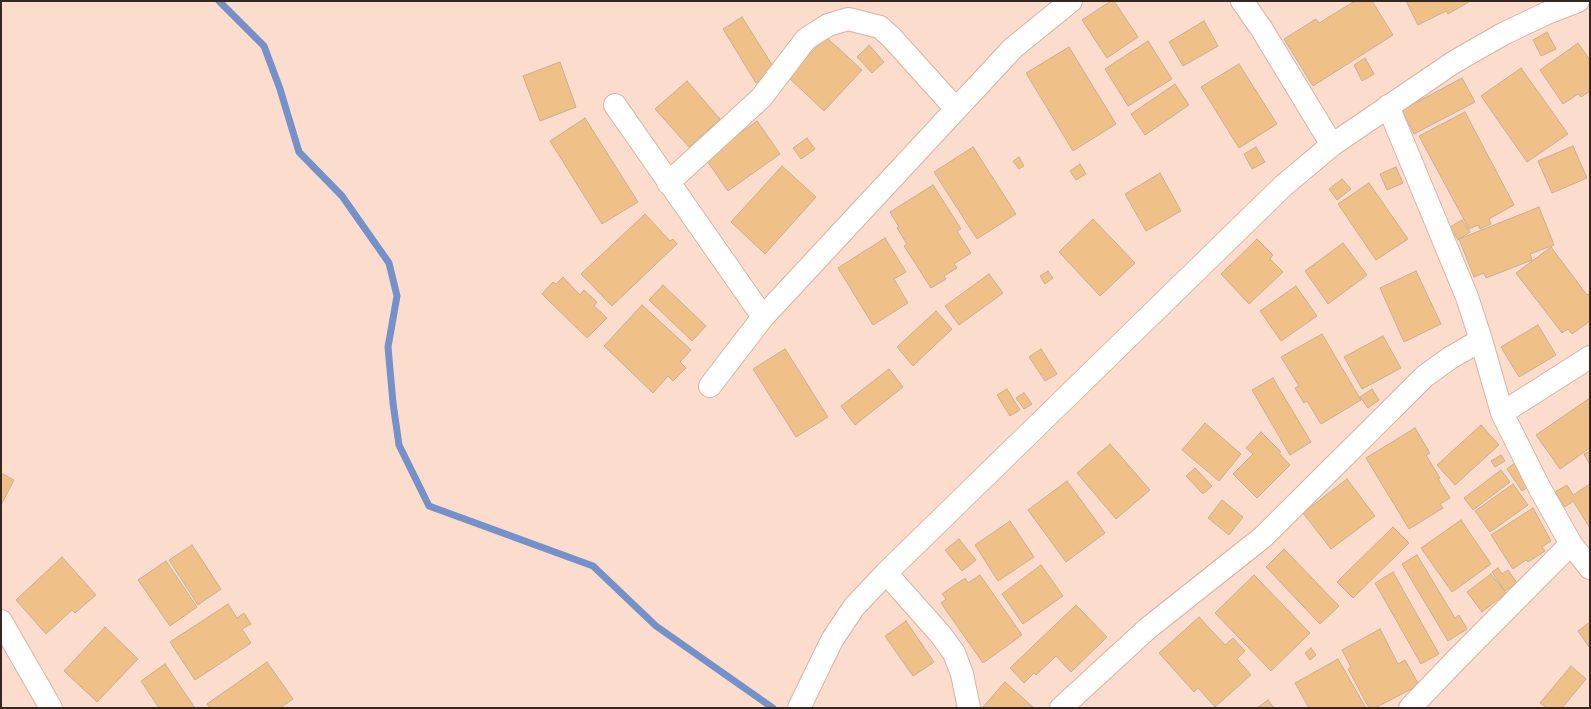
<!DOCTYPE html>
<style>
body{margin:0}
#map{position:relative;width:1591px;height:709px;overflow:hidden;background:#fbdccd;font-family:"Asap Condensed",sans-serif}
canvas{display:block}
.frame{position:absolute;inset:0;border:2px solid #35271f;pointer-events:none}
</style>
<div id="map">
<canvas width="1591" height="709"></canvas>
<div class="frame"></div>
</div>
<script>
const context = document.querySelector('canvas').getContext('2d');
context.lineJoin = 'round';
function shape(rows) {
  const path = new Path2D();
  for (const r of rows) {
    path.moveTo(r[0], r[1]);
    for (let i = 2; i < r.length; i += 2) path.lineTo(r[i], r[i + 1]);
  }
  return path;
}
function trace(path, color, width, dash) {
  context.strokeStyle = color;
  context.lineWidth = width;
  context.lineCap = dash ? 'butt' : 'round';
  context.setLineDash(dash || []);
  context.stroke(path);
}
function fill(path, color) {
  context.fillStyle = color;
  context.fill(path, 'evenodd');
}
trace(shape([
 [219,1,264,46,280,89,299,152,342,196,389,263,397,296,388,347,393,403,399,445,429,506,593,566,656,626,773,708]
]), '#7591c9', 7);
const building = shape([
 [1111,1,1114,1,1138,37,1107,58,1082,20,1111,1],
 [1355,1,1372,1,1393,35,1313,86,1284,39,1316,19,1319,23,1355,1],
 [1406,1,1469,1,1469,2,1448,14,1446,11,1418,25,1406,1],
 [742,17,776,71,756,83,723,29,742,17],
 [1204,21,1218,46,1183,66,1169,42,1204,21],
 [1547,32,1556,49,1541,56,1533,40,1547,32],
 [826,37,862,70,824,111,788,77,826,37],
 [1148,41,1172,79,1128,106,1105,69,1148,41],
 [1578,43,1590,60,1590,91,1581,97,1578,94,1563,104,1540,70,1578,43],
 [869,45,884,62,872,73,857,57,869,45],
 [1069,47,1116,124,1073,151,1026,73,1069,47],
 [1365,58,1374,74,1362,81,1354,65,1365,58],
 [560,62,576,107,540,121,523,76,560,62],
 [1239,64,1277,124,1239,148,1201,87,1239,64],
 [1521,68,1568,134,1527,162,1481,96,1521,68],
 [1462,78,1475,102,1414,134,1402,110,1462,78],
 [687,81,720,119,689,147,655,109,687,81],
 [1175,84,1189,105,1145,135,1131,114,1175,84],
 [1465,112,1514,205,1489,219,1491,224,1480,229,1478,225,1469,229,1419,136,1465,112],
 [585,118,638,202,602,224,550,141,585,118],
 [757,121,780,154,728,191,705,158,757,121],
 [807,138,815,149,801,159,793,148,807,138],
 [1573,146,1587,178,1552,193,1538,161,1573,146],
 [973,147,1016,214,977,239,934,172,973,147],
 [1256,147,1265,162,1252,169,1244,154,1256,147],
 [1019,157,1024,166,1019,169,1013,161,1019,157],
 [1080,164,1086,174,1076,180,1070,171,1080,164],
 [782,166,816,197,765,254,731,222,782,166],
 [1396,167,1403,183,1387,190,1380,174,1396,167],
 [1160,173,1181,211,1146,231,1125,194,1160,173],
 [1342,179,1351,189,1337,200,1329,189,1342,179],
 [1369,183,1408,239,1376,260,1338,204,1369,183],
 [933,185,961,229,957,231,971,253,954,264,957,268,944,276,946,279,931,288,904,246,907,244,897,228,899,227,890,212,933,185],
 [1539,207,1554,245,1530,254,1532,260,1486,278,1484,273,1474,277,1459,239,1539,207],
 [645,214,670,241,673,239,677,244,612,306,581,274,645,214],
 [1093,219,1135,263,1100,296,1059,252,1093,219],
 [1462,220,1470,232,1458,240,1450,227,1462,220],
 [885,238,906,272,894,279,908,303,873,325,838,268,885,238],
 [1257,239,1273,255,1270,259,1283,272,1249,304,1221,274,1257,239],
 [1343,243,1367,275,1328,304,1305,271,1343,243],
 [1551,247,1587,295,1589,294,1590,295,1590,321,1572,334,1568,329,1562,333,1516,273,1551,247],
 [1048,271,1053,278,1045,284,1040,276,1048,271],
 [1416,271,1441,324,1404,342,1380,288,1416,271],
 [989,274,1003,293,959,325,945,306,989,274],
 [563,277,580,295,584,290,597,302,594,306,607,318,587,338,542,294,553,282,556,284,563,277],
 [663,285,706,326,692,341,649,300,663,285],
 [1296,286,1317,316,1281,341,1260,311,1296,286],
 [642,305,691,350,680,362,686,368,673,381,668,376,653,393,604,346,642,305],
 [936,311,952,329,913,366,897,347,936,311],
 [1538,325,1556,355,1519,377,1501,347,1538,325],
 [1322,334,1361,400,1321,424,1307,401,1304,403,1295,388,1299,386,1281,357,1322,334],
 [1383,336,1401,368,1362,389,1344,357,1383,336],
 [785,349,828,417,796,437,753,369,785,349],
 [1041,349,1057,374,1045,381,1029,357,1041,349],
 [889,369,903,387,855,425,841,406,889,369],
 [1273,378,1311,442,1290,455,1252,390,1273,378],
 [1007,389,1020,410,1010,416,997,395,1007,389],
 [1372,389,1379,400,1368,408,1360,397,1372,389],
 [1024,393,1032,404,1024,409,1016,398,1024,393],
 [1590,398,1590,448,1560,469,1536,435,1590,398],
 [1205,423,1241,454,1219,481,1182,450,1205,423],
 [1481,425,1499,445,1455,485,1437,465,1481,425],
 [1415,428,1430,453,1426,455,1440,478,1438,479,1450,498,1440,504,1443,508,1409,529,1366,458,1415,428],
 [1261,432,1281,452,1279,453,1290,465,1257,498,1233,474,1253,454,1246,448,1261,432],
 [1110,444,1150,490,1116,519,1077,473,1110,444],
 [1590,451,1590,465,1584,454,1590,451],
 [1501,455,1505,461,1495,467,1491,461,1501,455],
 [1518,461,1533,484,1522,491,1507,469,1518,461],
 [1195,468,1212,486,1203,494,1186,476,1195,468],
 [1501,470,1510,482,1473,510,1464,498,1501,470],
 [1,473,14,480,1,505,1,473],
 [1347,479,1375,516,1331,549,1303,513,1347,479],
 [1067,481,1105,533,1066,562,1028,510,1067,481],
 [1513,484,1528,505,1490,532,1475,511,1513,484],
 [1590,484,1590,528,1573,501,1565,507,1555,492,1567,485,1573,495,1590,484],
 [1222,500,1243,517,1229,535,1208,518,1222,500],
 [1533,508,1551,541,1542,547,1545,551,1528,562,1526,560,1513,569,1491,535,1533,508],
 [1461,520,1491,564,1452,592,1421,548,1461,520],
 [1010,521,1034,557,998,581,975,545,1010,521],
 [1393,527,1409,543,1353,598,1337,582,1393,527],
 [959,539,976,560,962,571,945,550,959,539],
 [192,545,221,589,198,605,169,560,192,545],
 [1284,549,1339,606,1320,624,1266,567,1284,549],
 [1417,555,1455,618,1459,615,1467,629,1448,641,1402,564,1417,555],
 [62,557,96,595,75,613,72,610,46,634,16,600,62,557],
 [166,561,197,607,170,626,138,580,166,561],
 [1041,565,1063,596,1023,624,1002,594,1041,565],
 [1498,568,1502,574,1508,570,1517,583,1505,591,1492,572,1498,568],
 [1393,572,1439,654,1421,664,1375,583,1393,572],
 [1491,574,1506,593,1482,612,1467,592,1491,574],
 [980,575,1022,635,983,663,941,603,946,599,942,594,965,578,968,583,980,575],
 [1254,575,1310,633,1271,671,1215,613,1254,575],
 [228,604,237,618,244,613,251,624,242,629,251,643,195,680,170,642,228,604],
 [1076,605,1107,637,1071,672,1056,656,1036,675,1034,673,1024,683,1010,668,1076,605],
 [1199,617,1225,645,1233,638,1245,651,1237,659,1251,675,1215,707,1198,688,1194,692,1159,653,1199,617],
 [906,621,934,662,913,676,885,636,906,621],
 [1590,622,1590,648,1578,631,1590,622],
 [105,627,138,659,97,702,64,671,105,627],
 [1380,629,1398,664,1405,660,1419,685,1375,708,1369,708,1348,669,1351,667,1342,650,1380,629],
 [1311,648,1316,655,1310,660,1305,653,1311,648],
 [1338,659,1366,708,1309,708,1295,683,1338,659],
 [267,662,293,699,280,708,210,708,207,704,267,662],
 [165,664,195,708,159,708,141,681,165,664],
 [1571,666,1586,679,1562,708,1547,708,1540,703,1571,666],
 [1005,682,1034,708,982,708,1005,682],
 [1268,700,1274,708,1257,708,1268,700]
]);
fill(building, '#efc189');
trace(building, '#c8af91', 1);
const street = shape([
 [1242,1,1261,28,1332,145],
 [615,105,763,317],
 [1388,106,1467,297,1481,340,1502,413,1539,487,1571,544,1590,568],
 [668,183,761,98,806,39,828,25,848,19,880,27,892,38,956,109],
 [710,386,763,317,1013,48,1071,1],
 [1502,413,1590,357],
 [886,573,941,635,954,653,962,674,969,708],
 [1,621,51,708],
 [799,708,832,640,854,607,886,573,1283,186,1332,145,1454,62,1503,34,1547,13,1578,1],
 [1061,708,1147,629,1263,537,1425,376,1450,358,1481,340],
 [1410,708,1455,661,1571,544]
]);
trace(street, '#d8b4a0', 24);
trace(street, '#fff', 22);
</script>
